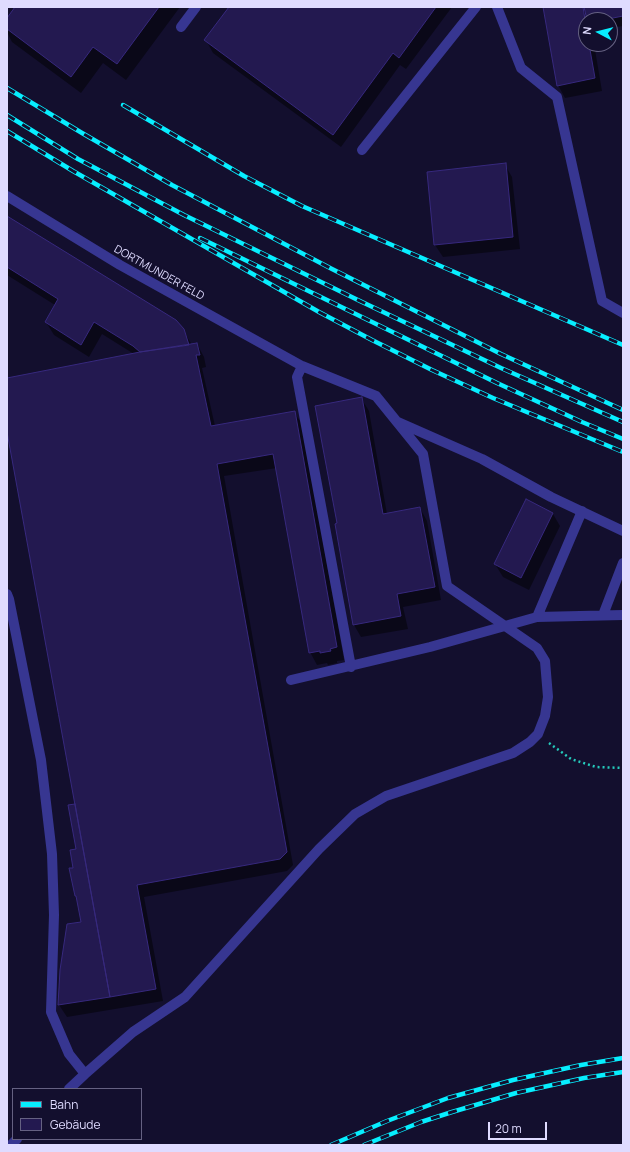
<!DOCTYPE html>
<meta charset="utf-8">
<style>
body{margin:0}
#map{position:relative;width:630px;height:1152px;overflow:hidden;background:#130f2e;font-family:Manrope,sans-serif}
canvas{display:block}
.frame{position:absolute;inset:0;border:8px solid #dfdbff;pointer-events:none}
.legend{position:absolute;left:12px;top:1088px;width:130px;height:52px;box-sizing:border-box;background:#130f2e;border:1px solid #656182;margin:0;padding:5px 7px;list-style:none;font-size:12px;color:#dfdbff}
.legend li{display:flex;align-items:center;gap:8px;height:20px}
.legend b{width:20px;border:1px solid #656182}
.north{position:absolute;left:578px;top:12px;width:40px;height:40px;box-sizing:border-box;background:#130f2e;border:1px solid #656182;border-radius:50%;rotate:277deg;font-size:11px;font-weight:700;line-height:16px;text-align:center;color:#dfdbff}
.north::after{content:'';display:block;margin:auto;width:14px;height:18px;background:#07eeff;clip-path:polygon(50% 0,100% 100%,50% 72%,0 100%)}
.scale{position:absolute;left:488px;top:1122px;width:59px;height:18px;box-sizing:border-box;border:2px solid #dfdbff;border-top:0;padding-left:5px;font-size:12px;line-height:14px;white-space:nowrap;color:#dfdbff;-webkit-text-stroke:3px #130f2e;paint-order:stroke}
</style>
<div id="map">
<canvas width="630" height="1152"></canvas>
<div class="frame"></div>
<ul class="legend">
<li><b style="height:5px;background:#07eeff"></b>Bahn</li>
<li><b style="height:11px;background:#231950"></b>Gebäude</li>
</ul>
<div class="north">N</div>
<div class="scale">20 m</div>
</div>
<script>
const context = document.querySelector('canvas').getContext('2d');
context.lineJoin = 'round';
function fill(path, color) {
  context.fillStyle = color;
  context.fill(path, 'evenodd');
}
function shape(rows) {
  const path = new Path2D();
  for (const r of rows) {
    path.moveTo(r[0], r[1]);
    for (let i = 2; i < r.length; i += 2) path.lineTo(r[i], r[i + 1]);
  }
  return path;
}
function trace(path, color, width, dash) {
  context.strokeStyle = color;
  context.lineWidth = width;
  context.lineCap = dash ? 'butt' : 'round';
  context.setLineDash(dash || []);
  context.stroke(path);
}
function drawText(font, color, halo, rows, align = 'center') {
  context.font = font + ' Manrope,sans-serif';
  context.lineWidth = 4;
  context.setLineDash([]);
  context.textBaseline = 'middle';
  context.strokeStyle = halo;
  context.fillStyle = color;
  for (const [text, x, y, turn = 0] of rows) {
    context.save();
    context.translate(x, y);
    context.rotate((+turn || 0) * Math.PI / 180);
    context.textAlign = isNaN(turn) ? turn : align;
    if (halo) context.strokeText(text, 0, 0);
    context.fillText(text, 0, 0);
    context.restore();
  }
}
fill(shape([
 [17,7,180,7,126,80,103,63,81,93,12,42,7,32,7,20],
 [230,7,452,7,406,69,400,65,341,147,213,53,206,40],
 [544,7,623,7,623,26,610,28,610,20,586,20,586,44,594,44,602,91,565,98,558,85],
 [505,165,512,177,520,249,443,257,435,245],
 [7,218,183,330,192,345,197,344,204,357,206,367,202,368,215,426,294,412,302,424,344,660,337,661,337,663,328,665,327,663,317,665,310,652,277,468,224,476,293,865,287,871,144,897,163,1001,67,1017,59,1005,61,970,82,923,78,900,76,896,74,868,77,850,76,805,7,427,7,379,134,354,102,334,89,357,54,335,46,322,55,305,7,275],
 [361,398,369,411,387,514,420,508,427,521,441,600,403,607,408,629,361,637,354,625,338,524],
 [553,514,560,526,529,590,503,577,495,564]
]), '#0007');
const building = shape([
 [15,7,159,7,117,64,93,47,71,77,7,29,7,18,15,7],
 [229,7,436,7,399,58,393,53,333,135,204,40,229,7],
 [543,7,583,7,586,26,586,44,589,44,595,78,557,86,543,7],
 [584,7,622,7,623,16,603,20,587,20,584,7],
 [506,163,513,237,434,245,427,172,506,163],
 [7,216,176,320,184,329,189,345,140,352,133,346,94,322,81,345,45,322,58,299,7,267,7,216],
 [197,343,200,355,196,355,211,426,295,411,337,647,330,649,331,651,320,653,320,651,309,653,273,454,217,464,287,852,280,859,137,885,156,989,110,997,7,432,7,378,140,352,197,343],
 [362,397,383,514,420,507,435,587,397,594,401,616,353,625,335,524,337,523,315,406,362,397],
 [526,499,553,513,521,578,494,564,526,499],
 [75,804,110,997,58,1005,60,970,67,924,81,922,76,896,75,896,69,868,73,868,70,850,76,849,68,805,75,804]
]);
fill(building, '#231950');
trace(building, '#37297e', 1);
trace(shape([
 [549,743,571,759,596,767,623,768]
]), '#25cabb', 2.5, [2, 3]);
trace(shape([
 [497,7,521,68,557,97,602,301,623,313],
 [181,27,196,7],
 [362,150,476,7],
 [7,196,120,265,302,366,376,396,423,454,447,586,537,648,545,661,548,697,545,716,538,734,530,742,513,753,386,796,355,814,319,849,185,997,133,1032,85,1074,69,1089],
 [302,366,297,377,351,667],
 [398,422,482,459,551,497,623,531],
 [7,594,9,599,41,760,52,854,54,915,51,1012,69,1054,85,1074],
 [603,615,623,563],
 [537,617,582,511],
 [291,680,430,647,537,617,623,615],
 [11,1145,17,1139]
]), '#373691', 10);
const rail = shape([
 [7,88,82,133,172,185,332,269,501,354,623,410],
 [123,105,244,176,302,206,623,345],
 [7,115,78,159,184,215,362,302,501,368,623,422],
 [7,131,73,171,319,312,372,340,432,370,493,398,623,452],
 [200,238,497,383,582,422,623,439],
 [331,1145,387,1121,448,1098,513,1080,581,1065,623,1058],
 [364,1145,421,1122,452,1112,516,1093,584,1078,623,1072]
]);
trace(rail, '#07eeff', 4.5);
trace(rail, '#130f2e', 3, [9]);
drawText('11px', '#dfdbff', '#130f2e', [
 ["DORTMUNDER FELD",159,273,29]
]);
</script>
